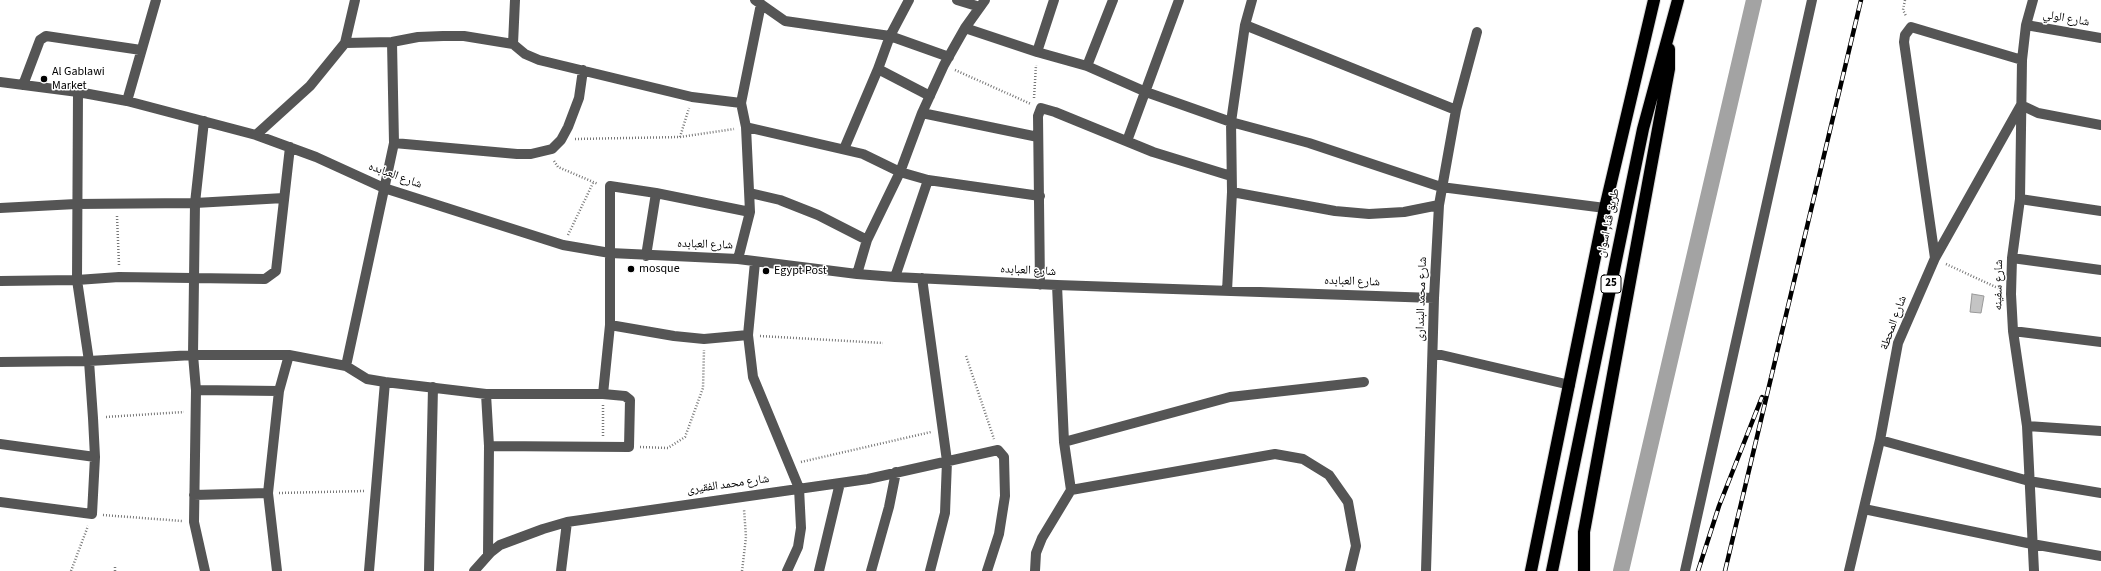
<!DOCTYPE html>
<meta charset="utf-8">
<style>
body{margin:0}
canvas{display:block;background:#fff}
</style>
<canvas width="2101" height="571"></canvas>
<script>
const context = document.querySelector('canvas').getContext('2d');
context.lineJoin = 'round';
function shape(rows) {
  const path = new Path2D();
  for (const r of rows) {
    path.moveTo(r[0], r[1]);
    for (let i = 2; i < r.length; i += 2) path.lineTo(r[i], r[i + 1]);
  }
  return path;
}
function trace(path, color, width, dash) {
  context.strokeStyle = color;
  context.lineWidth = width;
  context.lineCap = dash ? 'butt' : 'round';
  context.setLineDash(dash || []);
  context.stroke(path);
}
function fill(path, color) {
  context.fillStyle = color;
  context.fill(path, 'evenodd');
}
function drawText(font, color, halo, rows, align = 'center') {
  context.font = font + ' "Source Sans 3","Noto Naskh Arabic",sans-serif';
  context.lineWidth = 3;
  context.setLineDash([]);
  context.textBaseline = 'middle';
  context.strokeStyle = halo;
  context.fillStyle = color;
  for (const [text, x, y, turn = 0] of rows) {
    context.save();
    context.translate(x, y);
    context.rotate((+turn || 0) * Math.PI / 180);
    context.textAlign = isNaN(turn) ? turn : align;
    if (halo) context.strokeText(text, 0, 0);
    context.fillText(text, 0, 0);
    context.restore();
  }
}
trace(shape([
 [1621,571,1754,0]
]), '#a3a3a3', 16);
const building = shape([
 [1972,294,1984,296,1981,313,1970,312,1972,294]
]);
fill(building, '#c4c4c4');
trace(building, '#999', 1);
const highway = shape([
 [1531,571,1605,208,1654,0],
 [1552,571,1643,129,1678,0],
 [1584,571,1584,532,1669,69,1669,49]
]);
trace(highway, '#dbdbdb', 14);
trace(shape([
 [1905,0,1903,10,1906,16],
 [955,70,1031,104],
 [1034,98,1036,65],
 [680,137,689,108],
 [575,139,680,137,734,129],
 [554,161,558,167,598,184],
 [117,216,119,265],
 [568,235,593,183],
 [1946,264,2000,289],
 [760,336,883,343],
 [966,356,994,439],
 [106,417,184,412],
 [603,436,603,405],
 [640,447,668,448,685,437,703,388,704,350],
 [801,462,931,432],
 [279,493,364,491],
 [103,515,182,521],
 [71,571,88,526],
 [115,571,115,566],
 [742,571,746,537,744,509]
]), '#777', 2.5, [1, 2]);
trace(shape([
 [755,0,785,21,890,36,949,57],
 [957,0,980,7],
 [2033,0,2026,25,2022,60,2020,199,2012,258,2011,294,2013,331,2027,426,2034,571],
 [1245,25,1456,110],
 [2026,25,2101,38],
 [965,28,1037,52,1087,66,1146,92,1231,122,1309,143,1441,187,1605,208],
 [345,43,392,42,418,37,443,36,464,36,513,44,525,54,539,60,692,97,741,103],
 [513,44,515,0],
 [1037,52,1054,0],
 [1087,66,1113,0],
 [878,69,930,96],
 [0,82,78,92,127,101,256,135,316,157,384,188,563,245,610,253,738,259,857,274,895,277,1057,285,1434,298],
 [23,85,40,40,46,36,141,50],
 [127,101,156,0],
 [922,113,1038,137],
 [204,121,195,203,193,355,196,390,194,522,205,571],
 [746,127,863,154,900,172,928,180,1040,196],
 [256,135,310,86,345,43,355,0],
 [1127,141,1179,0],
 [394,143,517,154,531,154,552,149,561,140,568,127,579,98,583,70],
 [844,149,878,69,890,36,909,0],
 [1232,192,1335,211,1369,214,1404,212,1439,205],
 [750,193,780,200,818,215,867,240],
 [2020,199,2101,211],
 [0,208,76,204,195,203,284,198],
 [646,256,656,193],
 [1935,258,1904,42,1905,35,1911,27,2022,60],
 [2012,258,2101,270],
 [738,259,750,212,746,127,741,103,761,4],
 [755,262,748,335,753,377,799,488,801,528,798,547,787,571],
 [857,274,867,240,900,172,922,113,944,65,965,28,985,0],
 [895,277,928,180],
 [922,278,947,461,945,513,930,571],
 [0,281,77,280,119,277,265,279,276,271,290,147],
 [1040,285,1038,116,1041,108,1055,112,1153,152,1231,176],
 [1227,291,1232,192,1231,122,1245,25,1252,0],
 [610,325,674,336,704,339,748,335],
 [2013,331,2101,342],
 [1433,353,1570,385],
 [0,362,89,361,193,355,289,355,346,366,367,379,385,382,486,394,603,394,625,396,630,400,629,447,489,446],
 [346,366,394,143,392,42],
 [196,390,279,391],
 [486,394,489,446,488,555],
 [603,394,610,325,610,186,656,193,750,212],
 [2027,426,2101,431],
 [1880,440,2029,481,2101,493],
 [1064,442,1230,397,1364,382],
 [0,444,95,457],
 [1071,490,1275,454,1303,459,1329,475,1348,502,1356,546,1350,571],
 [194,495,268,493],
 [0,502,92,514,95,457,93,418,89,361,77,280,78,92],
 [1864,509,2032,544,2101,556],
 [277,571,268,493,279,391,289,355],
 [369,571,385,382],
 [429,571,433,387],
 [474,571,491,552,500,545,543,529,567,522,868,479,998,450,1004,457,1005,496,999,534,987,571],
 [561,571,567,522],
 [819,571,840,483],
 [871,571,889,507,896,472],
 [1035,571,1036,553,1042,538,1071,490,1064,442,1057,285],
 [1426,571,1434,298,1439,205,1456,110,1477,32],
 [1685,571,1812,0],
 [1849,571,1880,440,1898,343,1935,258,2021,105,2038,113,2101,125]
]), '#555', 10);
trace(highway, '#000', 12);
const rail = shape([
 [1698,571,1719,506,1762,397],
 [1725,571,1861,0]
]);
trace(rail, '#000', 4.5);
trace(rail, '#fff', 3, [9]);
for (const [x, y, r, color] of [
 [44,79,4,"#000"],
 [631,269,4,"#000"],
 [766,271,4,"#000"]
]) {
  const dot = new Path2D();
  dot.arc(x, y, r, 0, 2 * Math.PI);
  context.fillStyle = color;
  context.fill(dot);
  trace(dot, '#fff', 1.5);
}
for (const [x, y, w] of [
 [1611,284,20]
]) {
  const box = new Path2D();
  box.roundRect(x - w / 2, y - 9, w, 18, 3);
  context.fillStyle = '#fff';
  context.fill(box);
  trace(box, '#000', 1);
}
drawText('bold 11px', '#000', null, [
 ["25",1611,284]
]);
drawText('12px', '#000', '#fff', [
 ["شارع الولي",2066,19,10],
 ["شارع العبابده",395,176,20],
 ["طريق قنا, اسوان",1609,223,-78],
 ["شارع العبابده",705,245,2],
 ["شارع العبابده",1028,271,3],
 ["شارع العبابده",1352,282,2],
 ["شارع سفينه",1999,285,-89],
 ["شارع محمد البندارى",1422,299,-88],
 ["شارع المحطة",1894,323,-70],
 ["شارع محمد الفقيرى",728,485,-8]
]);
drawText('12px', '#000', '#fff', [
 ["Al Gablawi",52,72],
 ["Market",52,86],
 ["mosque",639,269],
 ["Egypt Post",774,271]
], 'left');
</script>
